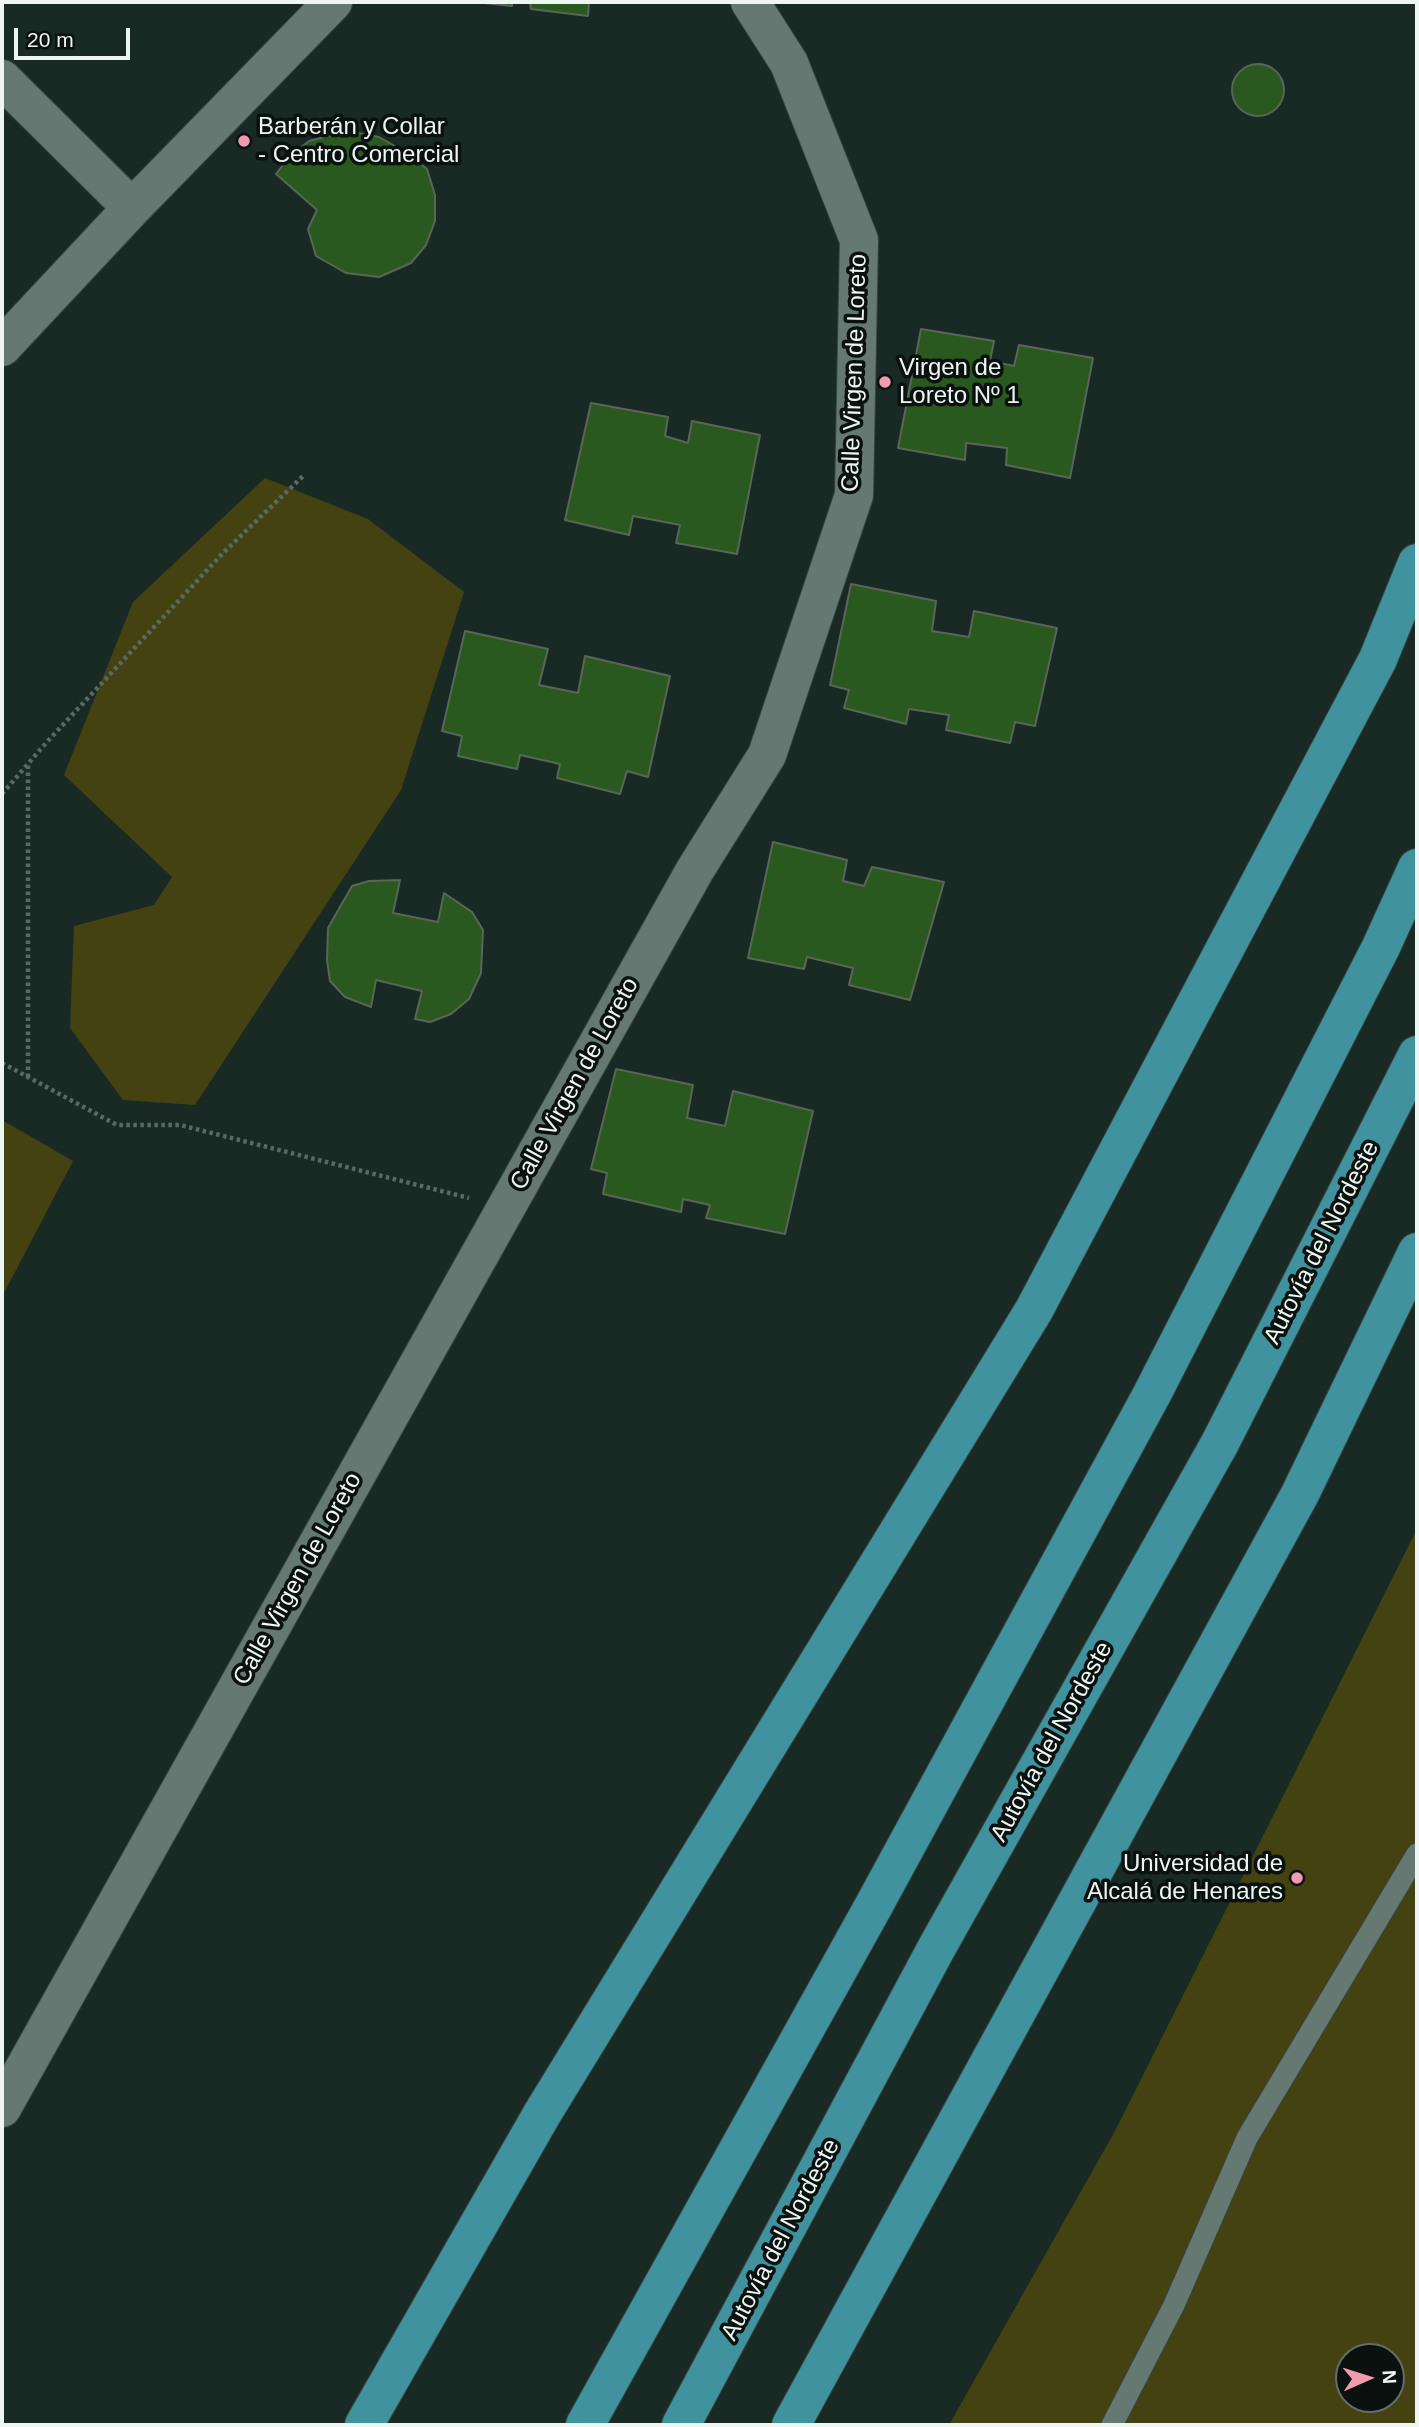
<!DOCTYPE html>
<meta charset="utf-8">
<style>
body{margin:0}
#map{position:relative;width:1419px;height:2427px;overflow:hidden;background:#192a25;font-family:Helvetica,sans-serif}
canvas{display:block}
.frame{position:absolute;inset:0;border:4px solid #ecf7f3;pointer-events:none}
.north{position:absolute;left:1335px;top:2343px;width:70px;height:70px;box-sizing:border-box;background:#0a110f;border:2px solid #646d6a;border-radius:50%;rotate:87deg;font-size:19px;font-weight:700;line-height:28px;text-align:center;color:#ecf7f3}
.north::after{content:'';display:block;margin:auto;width:24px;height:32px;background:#f29ab0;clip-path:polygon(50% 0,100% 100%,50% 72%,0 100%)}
.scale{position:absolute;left:14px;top:28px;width:116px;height:32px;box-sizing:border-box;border:4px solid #ecf7f3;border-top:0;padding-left:9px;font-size:21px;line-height:24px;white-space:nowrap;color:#ecf7f3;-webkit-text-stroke:5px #0a110f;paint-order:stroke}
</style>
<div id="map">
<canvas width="1419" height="2427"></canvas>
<div class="frame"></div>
<div class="north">N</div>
<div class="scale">20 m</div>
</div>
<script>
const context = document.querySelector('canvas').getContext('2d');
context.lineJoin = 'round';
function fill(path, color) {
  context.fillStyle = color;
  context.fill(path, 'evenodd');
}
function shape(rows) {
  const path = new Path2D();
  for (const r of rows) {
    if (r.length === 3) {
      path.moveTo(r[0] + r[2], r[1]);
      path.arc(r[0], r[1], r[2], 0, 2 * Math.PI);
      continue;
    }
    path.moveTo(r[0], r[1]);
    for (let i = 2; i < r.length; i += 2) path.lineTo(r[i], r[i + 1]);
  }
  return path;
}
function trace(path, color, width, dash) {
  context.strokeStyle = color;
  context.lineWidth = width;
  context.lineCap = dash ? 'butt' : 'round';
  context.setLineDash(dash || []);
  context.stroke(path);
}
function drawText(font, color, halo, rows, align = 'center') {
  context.font = font + ' Helvetica,sans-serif';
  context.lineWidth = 7;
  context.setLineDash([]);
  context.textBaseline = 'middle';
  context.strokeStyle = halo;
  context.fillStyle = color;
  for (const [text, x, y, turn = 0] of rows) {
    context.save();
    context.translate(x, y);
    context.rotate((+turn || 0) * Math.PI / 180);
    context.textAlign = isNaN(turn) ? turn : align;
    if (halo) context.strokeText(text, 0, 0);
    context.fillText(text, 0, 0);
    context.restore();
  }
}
fill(shape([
 [265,478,368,519,464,592,401,790,195,1105,123,1100,70,1028,74,926,154,905,172,877,64,775,133,602],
 [2,1120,73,1161,2,1297],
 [1417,1529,1417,2425,949,2425,1115,2131],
 [1349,2357,1391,2357,1391,2399,1349,2399]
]), '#454212');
const building = shape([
 [475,2,512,2,512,6,475,2],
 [530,2,589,2,588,16,531,9,530,2],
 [1258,90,26],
 [358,133,379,137,402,150,427,169,435,195,435,221,426,245,411,263,379,277,346,273,316,256,308,229,317,210,276,174,290,156,309,141,336,134,358,133],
 [921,329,994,341,990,361,1014,366,1019,345,1093,358,1070,478,1006,465,1007,448,966,443,965,460,898,448,921,329],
 [591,403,668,417,665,436,688,443,692,421,760,435,737,554,676,543,680,525,633,516,629,535,565,520,591,403],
 [851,584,936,601,932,631,969,637,974,611,1057,628,1035,726,1015,722,1010,743,946,730,949,715,909,709,906,724,844,708,849,690,830,685,851,584],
 [465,631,548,649,539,685,578,693,585,656,670,676,648,777,627,771,620,794,557,778,560,764,520,755,517,769,458,756,462,736,442,731,465,631],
 [773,842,847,860,843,881,864,886,872,867,944,882,910,1000,849,985,853,968,807,957,804,969,748,958,773,842],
 [400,880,393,913,438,922,444,893,472,912,483,930,481,973,469,999,451,1014,430,1022,415,1019,422,991,376,980,371,1007,345,997,330,981,327,960,328,928,352,886,369,881,400,880],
 [616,1069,693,1085,687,1118,725,1126,733,1091,813,1111,785,1234,706,1218,710,1205,683,1199,681,1212,603,1194,607,1173,591,1169,616,1069]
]);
fill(building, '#29591e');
trace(building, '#5a6558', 2);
const lane = shape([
 [1112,2425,1174,2305,1247,2138,1417,1854]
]);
const street = shape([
 [2,79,132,208],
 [2,347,132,208,333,2],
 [2,2108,695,870,767,755,854,495,859,240,789,63,750,2]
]);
const highway = shape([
 [364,2425,542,2114,1034,1310,1378,659,1417,563],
 [585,2425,873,1907,1152,1394,1381,947,1417,868],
 [681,2425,937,1947,1220,1443,1417,1055],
 [791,2425,1300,1494,1417,1252]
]);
trace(lane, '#364540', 23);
trace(street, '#364540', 40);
trace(highway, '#364540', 40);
trace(shape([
 [2,794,46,743,223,553,303,476],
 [2,1063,117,1125,180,1125,469,1198],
 [28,1077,28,764]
]), '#596964', 4.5, [3.5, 3.5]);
trace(lane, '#657972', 21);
trace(street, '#657972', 38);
trace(highway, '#40929e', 38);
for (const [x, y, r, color] of [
 [244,141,7,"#f29ab0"],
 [885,382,7,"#f29ab0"],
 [1297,1878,7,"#f29ab0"]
]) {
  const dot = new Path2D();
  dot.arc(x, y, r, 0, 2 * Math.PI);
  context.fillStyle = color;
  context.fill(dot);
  trace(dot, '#0a110f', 2.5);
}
drawText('24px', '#ecf7f3', '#0a110f', [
 ["Barberán y Collar",258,127],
 ["- Centro Comercial",258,155],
 ["Virgen de",899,368],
 ["Loreto Nº 1",899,396],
 ["Universidad de",1283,1864,"right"],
 ["Alcalá de Henares",1283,1892,"right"]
], 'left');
drawText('24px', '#ecf7f3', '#0a110f', [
 ["Calle Virgen de Loreto",855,373,-88],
 ["Calle Virgen de Loreto",575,1084,-61],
 ["Autovía del Nordeste",1322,1243,-63],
 ["Calle Virgen de Loreto",298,1579,-61],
 ["Autovía del Nordeste",1052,1742,-61],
 ["Autovía del Nordeste",781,2240,-62]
]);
</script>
